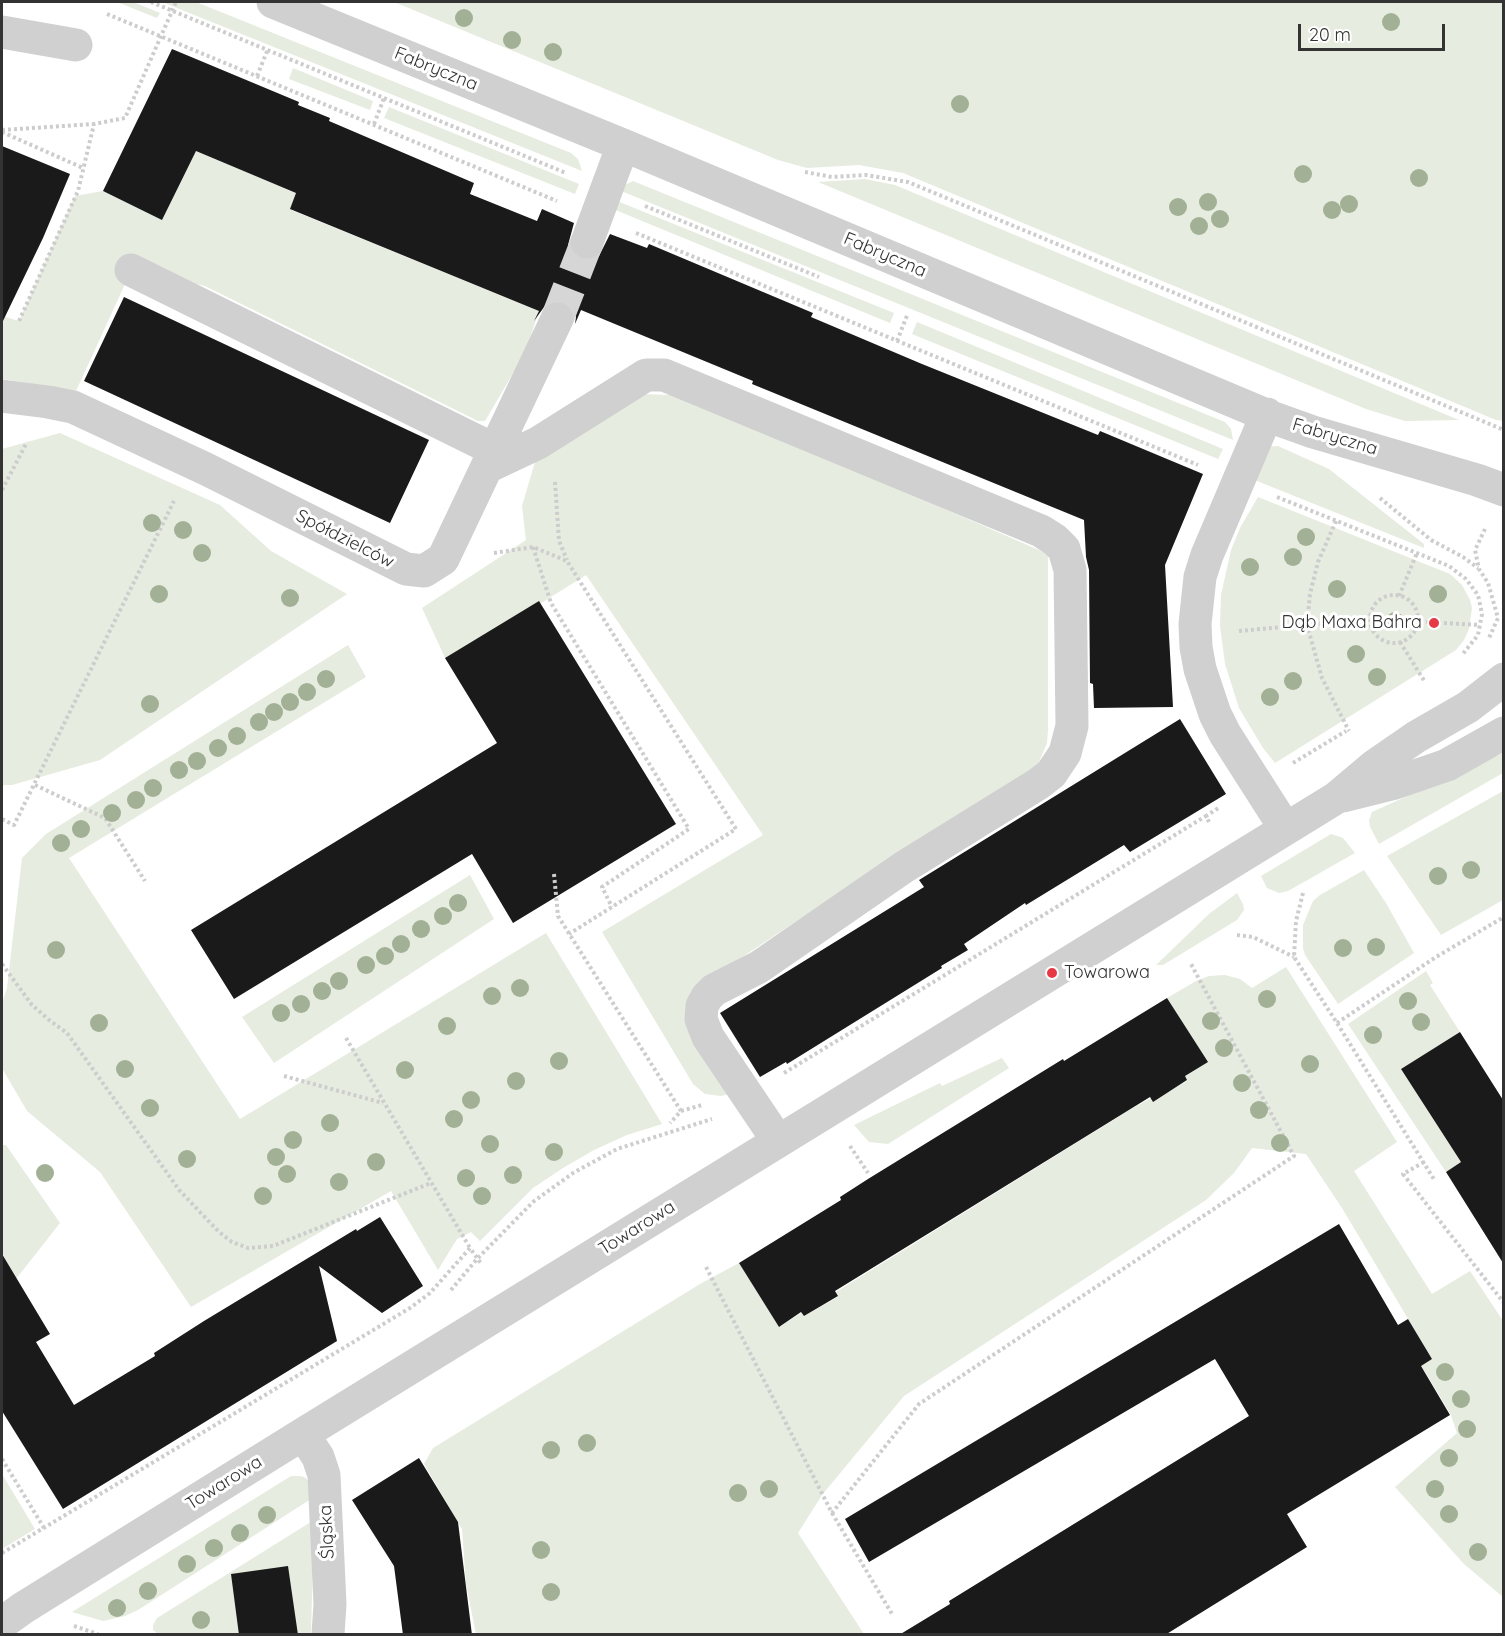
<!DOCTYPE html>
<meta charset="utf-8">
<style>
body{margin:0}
#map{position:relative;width:1505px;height:1636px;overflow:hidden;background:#fff;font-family:Quicksand,sans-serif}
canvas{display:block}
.frame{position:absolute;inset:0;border:3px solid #333;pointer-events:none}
.scale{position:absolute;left:1298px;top:24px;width:147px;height:27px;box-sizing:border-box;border:3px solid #333;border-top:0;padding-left:8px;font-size:18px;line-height:21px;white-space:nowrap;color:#333;-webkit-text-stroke:4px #fff;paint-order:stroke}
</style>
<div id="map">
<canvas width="1505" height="1636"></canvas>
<div class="frame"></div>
<div class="scale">20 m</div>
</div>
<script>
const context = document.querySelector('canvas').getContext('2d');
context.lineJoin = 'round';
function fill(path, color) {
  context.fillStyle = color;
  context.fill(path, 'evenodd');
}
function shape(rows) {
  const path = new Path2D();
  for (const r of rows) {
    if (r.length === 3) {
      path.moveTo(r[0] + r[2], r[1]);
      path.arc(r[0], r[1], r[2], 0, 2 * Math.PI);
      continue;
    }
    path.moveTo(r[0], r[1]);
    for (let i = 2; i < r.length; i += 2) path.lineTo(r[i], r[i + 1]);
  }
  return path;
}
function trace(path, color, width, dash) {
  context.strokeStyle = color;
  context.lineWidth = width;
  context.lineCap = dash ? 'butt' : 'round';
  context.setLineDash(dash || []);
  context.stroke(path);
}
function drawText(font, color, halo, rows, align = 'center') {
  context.font = font + ' Quicksand,sans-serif';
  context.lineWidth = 6;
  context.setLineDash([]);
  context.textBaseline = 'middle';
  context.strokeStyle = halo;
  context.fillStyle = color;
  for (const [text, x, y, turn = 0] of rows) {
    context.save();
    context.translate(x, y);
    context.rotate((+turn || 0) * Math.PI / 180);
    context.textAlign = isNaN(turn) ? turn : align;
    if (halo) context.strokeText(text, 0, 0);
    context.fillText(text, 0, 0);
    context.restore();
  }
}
fill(shape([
 [117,2,133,2,160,13,157,18],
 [162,2,196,2,571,153,578,159,582,171],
 [394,2,1503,2,1503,421,1496,420,903,173,859,165,807,168,778,160],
 [293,68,373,101,370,110,289,79],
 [389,107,579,184,575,194,384,118],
 [196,151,296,193,291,210,539,311,525,353,485,421,478,421,205,286,131,271,76,391,2,379,2,316,19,321,75,196,103,191,161,219],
 [865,179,895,185,1459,420,1405,421,1366,409,818,182],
 [633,181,1225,422,1231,429,1233,440,621,191,625,185],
 [617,201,894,313,890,323,613,209],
 [917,322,1223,449,1218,459,912,334],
 [639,394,670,395,722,412,1048,554,1048,730,1047,743,1037,767,821,905,698,986,691,993,687,1000,685,1014,729,1094,721,1096,705,1094,693,1084,602,932,763,835,586,575,447,662,422,608,526,540,522,506,535,462],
 [60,433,220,505,271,551,347,594,100,760,12,785,2,785,2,449],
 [1278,446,1329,469,1424,544,1424,548,1247,477,1264,447],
 [1258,497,1450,574,1462,585,1470,600,1472,608,1469,629,1464,640,1456,650,1275,763,1263,748,1239,708,1225,664,1220,626,1221,595,1231,550,1240,528],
 [348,645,366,677,69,858,240,1119,546,933,662,1124,627,1135,594,1150,563,1168,533,1188,480,1241,471,1232,457,1239,438,1270,391,1191,191,1307,100,1172,27,1111,2,1068,2,1003,7,988,22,858,46,834],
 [1503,753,1503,773,1379,844,1370,827,1369,820,1372,812],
 [1503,791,1503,900,1441,935,1387,856],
 [1331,834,1343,838,1355,853,1288,891,1279,893,1267,888,1261,876],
 [1364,870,1386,903,1414,953,1338,1004,1305,955,1303,948,1303,925,1313,901,1320,895],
 [470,875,494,919,274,1063,242,1017],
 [1237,893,1243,904,1244,910,1237,920,1163,965,1156,965,1209,914],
 [1286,967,1397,1142,1354,1171,1432,1294,1470,1271,1503,1321,1503,1597,1464,1564,1395,1487,1457,1433,1451,1415,1424,1370,1412,1371,1432,1359,1342,1208,1306,1154,1252,1148,1234,1173,1206,1200,904,1396,822,1495,798,1533,864,1634,476,1634,466,1584,462,1529,424,1464,433,1448,700,1284,739,1263,779,1327,801,1313,804,1316,838,1297,836,1292,1128,1111,1151,1098,1153,1101,1187,1081,1185,1076,1207,1062,1167,998,1196,981,1209,976,1225,975,1240,979,1252,988],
 [1426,971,1433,983,1430,985,1460,1032,1401,1069,1461,1162,1446,1172,1348,1024],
 [1002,1058,1009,1068,888,1144,869,1142,854,1125,940,1083,942,1086],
 [2,1145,6,1145,60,1223,16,1279,2,1288],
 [2,1474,35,1529,2,1549],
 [291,1476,301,1476,306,1478,309,1482,314,1497,138,1610,125,1616,103,1621,72,1612],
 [314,1520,311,1634,158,1634,153,1630,153,1625,157,1618]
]), '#e6ecdf');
fill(shape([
 [172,49,299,102,298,105,330,118,329,121,474,183,470,194,537,221,542,209,574,223,568,245,572,253,580,259,591,260,599,256,610,234,647,248,649,244,813,313,811,317,922,364,1098,435,1100,431,1203,474,1165,565,1173,707,1094,708,1093,684,1090,683,1089,570,1086,557,1084,520,752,384,753,381,581,310,575,324,576,317,573,309,564,302,555,300,547,303,534,321,539,311,290,209,296,193,196,151,162,220,103,191],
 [2,146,70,174,43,238,2,323],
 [124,297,429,440,390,523,84,381],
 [539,601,676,824,513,923,472,854,234,999,191,930,497,743,445,658],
 [1180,719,1226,794,1130,852,1124,845,1026,905,1025,903,964,944,968,950,941,966,942,968,787,1064,786,1062,760,1077,720,1013,924,887,919,880],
 [1167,998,1208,1062,1185,1076,1187,1080,1153,1102,1150,1097,835,1291,838,1296,804,1316,801,1312,779,1327,739,1263,841,1200,840,1197,868,1179,1063,1059,1064,1061],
 [1460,1032,1503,1100,1503,1263,1446,1172,1461,1162,1401,1069],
 [380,1217,423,1286,382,1313,319,1266,337,1341,63,1509,2,1411,2,1254,50,1334,36,1342,74,1405,155,1356,154,1353,204,1321,356,1229,357,1231],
 [1339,1224,1398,1325,1408,1319,1432,1359,1421,1366,1450,1415,1287,1514,1307,1547,1165,1635,899,1635,950,1604,949,1601,1249,1416,1215,1359,869,1562,845,1519],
 [419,1458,458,1522,472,1635,403,1635,394,1566,352,1500],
 [288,1566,298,1635,239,1635,231,1574]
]), '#1a1a1a');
trace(shape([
 [557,319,587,242]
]), '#d6d6d6', 33, [33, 16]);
trace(shape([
 [151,2,566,173],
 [1503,2,1504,3],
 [107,14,557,201],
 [257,76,268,49],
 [374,124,384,98],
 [2,130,94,124],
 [2,132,83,168],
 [805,172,832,177,866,175,908,182,1504,430],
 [645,206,819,277],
 [636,233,1198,465],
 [19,321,78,191,94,124,125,118,176,2],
 [897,341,908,313],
 [555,482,559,541,567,560],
 [2,490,27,442],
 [1277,497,1449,566,1466,579,1478,595,1482,614,1478,635,1462,655],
 [1380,498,1431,540,1463,557,1478,568],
 [1336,521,1318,562,1310,594,1307,625,1322,678,1349,731],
 [1485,529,1475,550,1479,569,1488,583,1498,618,1489,638],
 [533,547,551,603,689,829,602,887,612,907],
 [494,553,533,547,567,561,736,829,569,934],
 [1394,619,24],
 [1399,596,1417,553],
 [1426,622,1480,625],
 [1239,631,1370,619],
 [1400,642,1425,682],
 [1293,763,1346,731],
 [35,785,105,818,145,881],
 [2,819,14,825,174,501],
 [1209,822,1206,816,1220,807],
 [554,874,558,916,681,1111,670,1123],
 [1303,893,1296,921,1294,957,1337,1023,1435,1181],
 [1237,935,1253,937,1294,957],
 [2,964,32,1005,49,1020,67,1033,180,1191,219,1232,232,1242,248,1248,273,1246,431,1183],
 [1337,1023,1436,957,1504,917],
 [346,1038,470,1248],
 [784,1073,1206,816],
 [284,1076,383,1103],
 [681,1111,702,1105],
 [850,1146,868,1173],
 [1424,1162,1403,1174,1504,1303],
 [706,1267,832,1513,919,1404,1294,1156,1191,964],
 [451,1290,477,1259,533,1202,573,1173,617,1149,712,1119],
 [2,1459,44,1528],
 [832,1513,892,1614],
 [2,1553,410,1308,430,1293,470,1248,482,1265],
 [74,1626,98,1634]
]), '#cdcdcd', 4, [3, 3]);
trace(shape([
 [273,2,623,145,1271,417,1313,432,1477,480,1504,490],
 [2,32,76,45],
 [587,242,623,145],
 [131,270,495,450],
 [2,396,48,402,73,407,206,469,406,569,424,571,443,559,557,319],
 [1267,414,1207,555,1200,577,1195,624,1196,647,1200,669,1215,714,1225,734,1285,828],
 [487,467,538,443,646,375,664,375,1041,531,1055,540,1064,549,1070,570,1072,726,1065,753,1051,774,1038,784,904,867,759,967,714,990,707,997,702,1006,701,1019,708,1037,778,1141],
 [1343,796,1395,783,1447,765,1504,733],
 [303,1434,318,1457,324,1475,330,1604,328,1634],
 [2,1623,23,1608,303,1434,1336,798,1374,766,1416,737,1468,707,1504,679]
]), '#d0d0d0', 33);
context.fillStyle = '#a2b095';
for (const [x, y] of [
 [464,18],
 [1391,22],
 [512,40],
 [553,52],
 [960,104],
 [1303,174],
 [1419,178],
 [1208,202],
 [1349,204],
 [1178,207],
 [1332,210],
 [1220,219],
 [1199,226],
 [152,523],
 [183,530],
 [1306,537],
 [202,553],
 [1293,557],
 [1250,567],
 [1337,589],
 [159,594],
 [1438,594],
 [290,598],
 [1395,621],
 [1356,654],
 [1377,677],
 [326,679],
 [1293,681],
 [307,692],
 [1270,697],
 [290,702],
 [150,704],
 [274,712],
 [259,722],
 [237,736],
 [218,748],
 [197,761],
 [179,770],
 [153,788],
 [136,800],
 [112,813],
 [81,829],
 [61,843],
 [1471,870],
 [1438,876],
 [458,903],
 [443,916],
 [421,929],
 [401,944],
 [1376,947],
 [1343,948],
 [56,950],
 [385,956],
 [366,965],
 [339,981],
 [520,988],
 [322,991],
 [492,996],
 [1267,999],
 [1408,1001],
 [301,1004],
 [281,1013],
 [1211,1021],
 [1421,1022],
 [99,1023],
 [447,1026],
 [1373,1035],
 [1224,1048],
 [559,1061],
 [1310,1064],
 [125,1069],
 [405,1070],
 [516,1081],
 [1242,1083],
 [471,1100],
 [150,1108],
 [1259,1110],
 [454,1119],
 [330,1123],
 [293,1140],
 [1280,1143],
 [490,1144],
 [554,1152],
 [276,1157],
 [187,1159],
 [376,1162],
 [45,1173],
 [287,1174],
 [513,1175],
 [466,1178],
 [339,1182],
 [263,1196],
 [482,1196],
 [1445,1372],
 [1461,1399],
 [1467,1429],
 [587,1443],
 [551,1450],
 [1449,1458],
 [769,1489],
 [1435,1489],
 [738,1493],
 [1449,1514],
 [267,1515],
 [240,1533],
 [214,1548],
 [541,1550],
 [1478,1552],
 [187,1564],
 [148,1591],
 [551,1592],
 [117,1608],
 [201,1620]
]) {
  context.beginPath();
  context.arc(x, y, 9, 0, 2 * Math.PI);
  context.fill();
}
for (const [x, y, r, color] of [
 [1434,623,6,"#e63946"],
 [1052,973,6,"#e63946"]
]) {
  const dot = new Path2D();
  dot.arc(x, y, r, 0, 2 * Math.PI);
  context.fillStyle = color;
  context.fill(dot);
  trace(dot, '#fff', 2);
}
drawText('18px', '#333', '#fff', [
 ["Fabryczna",436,69,22],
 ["Fabryczna",885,255,23],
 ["Fabryczna",1335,437,17],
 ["Spółdzielców",345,539,27],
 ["Towarowa",637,1228,-32],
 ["Towarowa",224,1483,-32],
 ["Śląska",327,1532,-93]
]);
drawText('18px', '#333', '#fff', [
 ["Dąb Maxa Bahra",1422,623],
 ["Towarowa",1064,973,"left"]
], 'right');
</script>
